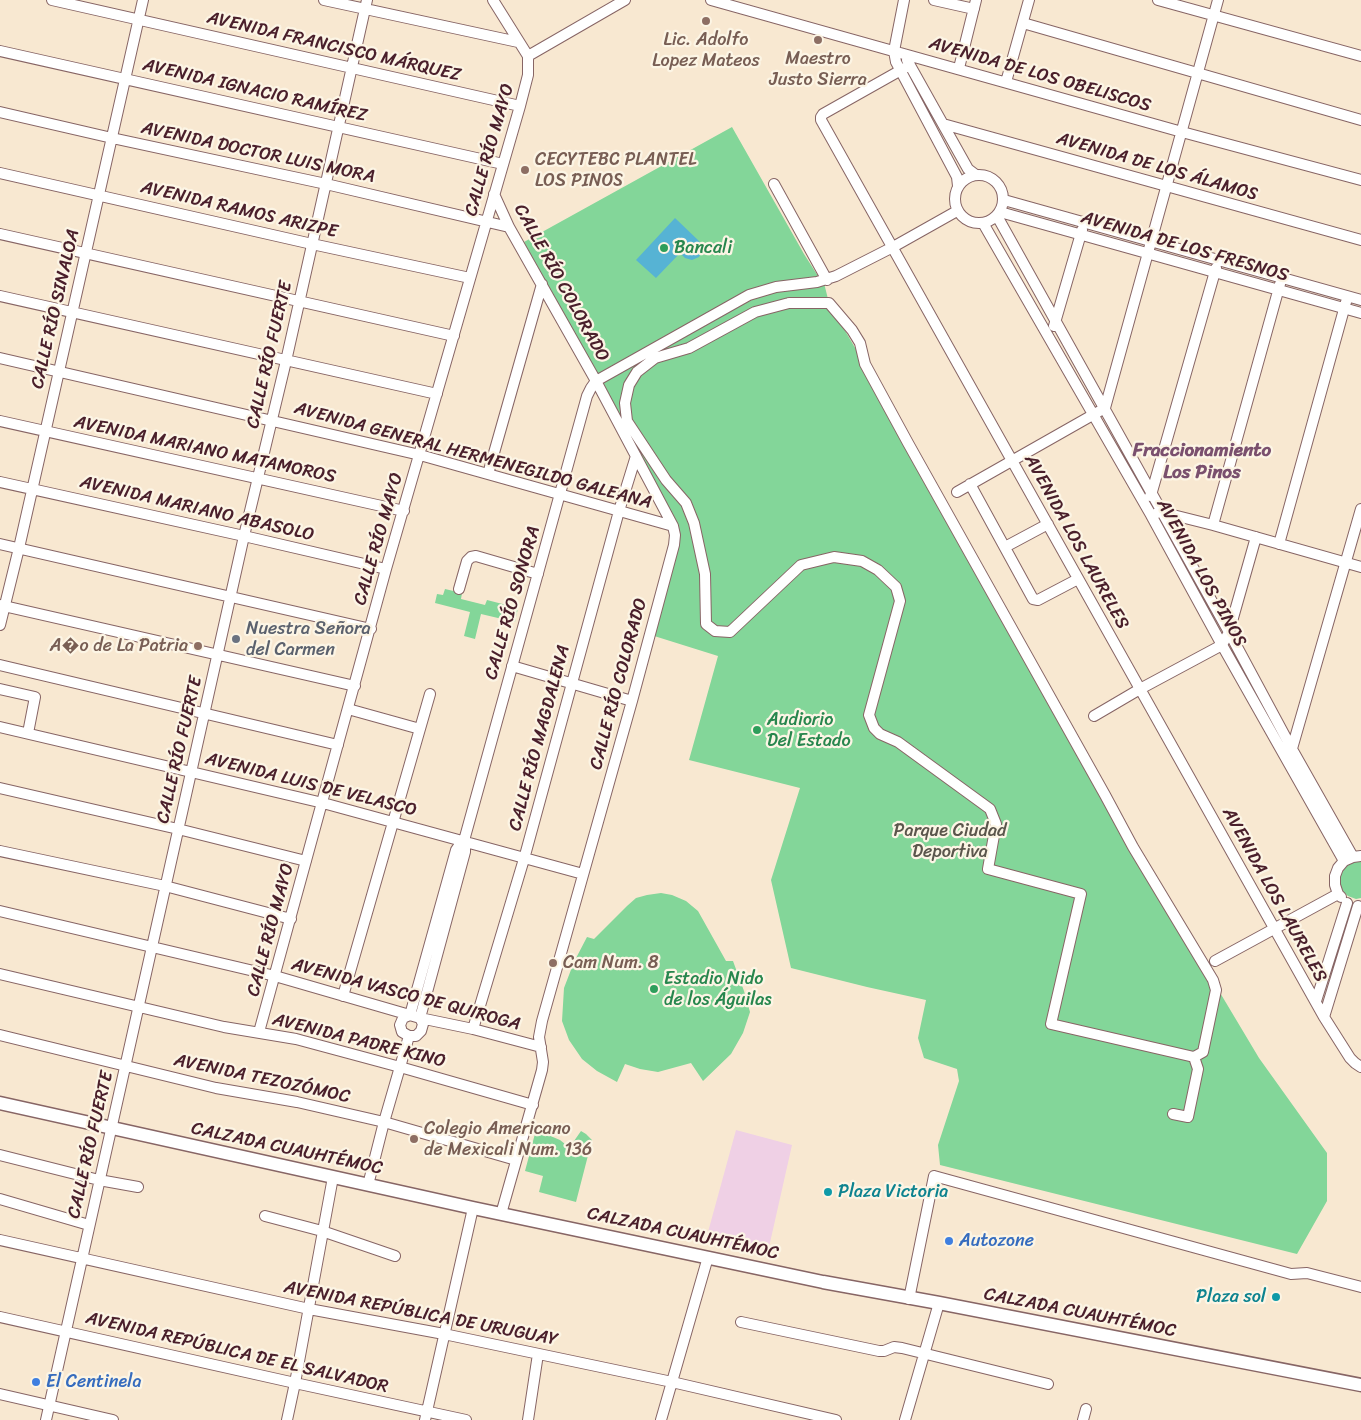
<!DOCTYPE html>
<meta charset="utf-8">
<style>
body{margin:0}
canvas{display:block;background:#f8e8d1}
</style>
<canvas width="1361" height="1420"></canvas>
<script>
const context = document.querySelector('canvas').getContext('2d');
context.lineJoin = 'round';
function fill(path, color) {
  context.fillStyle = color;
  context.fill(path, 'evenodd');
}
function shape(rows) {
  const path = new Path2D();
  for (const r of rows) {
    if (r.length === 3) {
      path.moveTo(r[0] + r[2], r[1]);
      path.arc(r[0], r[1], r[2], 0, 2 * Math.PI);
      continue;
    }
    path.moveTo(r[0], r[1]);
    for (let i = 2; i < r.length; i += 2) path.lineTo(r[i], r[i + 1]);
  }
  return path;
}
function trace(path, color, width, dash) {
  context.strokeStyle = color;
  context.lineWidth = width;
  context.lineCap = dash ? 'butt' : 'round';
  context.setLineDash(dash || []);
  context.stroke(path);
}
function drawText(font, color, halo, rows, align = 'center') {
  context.font = font + ' Sriracha,sans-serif';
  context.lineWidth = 4.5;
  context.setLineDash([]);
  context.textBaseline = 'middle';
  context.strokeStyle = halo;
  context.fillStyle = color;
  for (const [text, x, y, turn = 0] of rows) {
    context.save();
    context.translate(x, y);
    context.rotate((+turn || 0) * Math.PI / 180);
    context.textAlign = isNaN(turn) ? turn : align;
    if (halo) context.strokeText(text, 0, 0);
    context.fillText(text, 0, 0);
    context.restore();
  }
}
fill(shape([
 [736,1130,792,1145,767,1256,705,1243]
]), '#efd0e5');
fill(shape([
 [732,127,804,254,818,276,822,275,829,303,872,377,1133,847,1259,1058,1327,1153,1327,1201,1297,1254,940,1165,938,1145,959,1081,957,1069,924,1058,918,1038,926,1000,867,987,791,968,771,880,800,788,689,760,718,656,651,635,677,528,597,374,524,242],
 [445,589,462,593,461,599,485,605,487,600,518,608,515,622,481,614,475,639,464,636,470,612,435,603,437,594,443,595],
 [1361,858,1361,898,1356,899,1348,896,1340,889,1339,885,1341,867],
 [661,893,672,895,686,901,698,911,726,961,733,961,744,991,750,1012,743,1033,731,1054,703,1081,691,1063,658,1072,640,1069,625,1064,617,1082,597,1071,582,1059,569,1040,562,1021,564,988,574,962,587,937,594,939,627,906,636,898,647,895],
 [536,1130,560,1140,565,1144,574,1141,581,1131,586,1134,592,1140,576,1202,539,1192,543,1176,525,1171]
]), '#83d699');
fill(shape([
 [675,218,699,241,703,247,702,251,699,257,692,260,685,258,680,253,656,278,636,260]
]), '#56b3d4');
const minor = shape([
 [52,0,520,106],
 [324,0,518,42],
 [493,0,528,56],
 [711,0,1182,132,1361,180],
 [904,0,894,51,896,62,957,177,958,186],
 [934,0,974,9],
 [1158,0,1361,56],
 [1023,23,1361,120],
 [0,51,503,164],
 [528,56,625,0],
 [907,60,968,169,976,175],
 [910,65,823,114,821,117,821,120,1324,1017,1350,1058,1355,1063,1361,1067],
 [959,68,976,0],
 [1006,82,1029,0],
 [0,112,112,138,326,184,509,227],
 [943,124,1361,240],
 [0,173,312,244,470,278],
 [979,199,24],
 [774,184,827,280],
 [494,194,509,227,596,381,673,526,675,535,674,545,632,701,542,1021,539,1037,543,1062,542,1070,501,1214],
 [1004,200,1361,300],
 [1000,212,1361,313],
 [997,216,1229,632,1292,749,1353,857],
 [983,223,1151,515,1222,645,1344,861],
 [0,234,454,336],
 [0,296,437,394],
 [789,303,829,303,852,330,860,343,865,364,908,443,1105,795,1133,847,1213,980,1216,990,1203,1052,1194,1057,1051,1024,1081,894,988,869,996,824,990,809,898,742,880,734,874,728,869,715,900,601,896,587,878,570,862,561,834,557,801,565,730,632,715,631,706,624,705,574,694,523,686,503,666,480,627,421,625,403,629,385,637,372,655,358,689,348,755,312,789,303],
 [1054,326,1082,230],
 [0,358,420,455,673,526],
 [0,421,404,511],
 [488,474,542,284],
 [0,482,244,536,386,569],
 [970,484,1033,599,1038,600,1078,579],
 [957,492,1105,408,1218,0],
 [1150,496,1151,495,1216,268],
 [1157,513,1161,512,1213,525,1361,567],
 [1213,525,1280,284],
 [0,544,371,629],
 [1279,544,1346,302],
 [1005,547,1048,524],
 [459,589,467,561,471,557,476,556,538,574],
 [0,605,355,686],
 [0,625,19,548,143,0],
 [0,665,338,745],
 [512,666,632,701],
 [0,689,35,697,28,733],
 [348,709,420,729],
 [1094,716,1140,689,1222,645,1229,632,1256,537],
 [0,727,323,803,583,874],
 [1291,752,1361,509],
 [0,788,178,829,306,861],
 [465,837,456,850,410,1015,403,1018,400,1025,402,1032,409,1036,416,1036,421,1031,423,1024,420,1018,465,852,465,837,587,396,591,388,596,381,749,295,776,287,817,282,836,276,893,247,957,211],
 [0,851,165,886,291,919],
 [1341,897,1338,894,1335,885,1335,876,1338,868,1344,861,1353,857,1361,856],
 [0,911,275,976,420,1018,473,1029,541,1047],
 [1215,961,1338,894],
 [0,974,224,1027,296,1039,400,1067,533,1105],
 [343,996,430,694],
 [1316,1001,1347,903],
 [1324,1017,1358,906],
 [473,1029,524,859,619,511,636,456],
 [259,1032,386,569,520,106,528,75,528,56],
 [0,1035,216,1088,297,1102,384,1122,516,1160],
 [1173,1114,1188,1117,1198,1069,1194,1057],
 [0,1155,99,1180,138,1187],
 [368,1185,384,1122,409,1036],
 [0,1199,89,1225],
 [265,1216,322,1231,395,1256],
 [0,1240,309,1309,444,1334,672,1382,836,1420],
 [909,1299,934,1176,1291,1274,1307,1273,1361,1287],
 [0,1317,295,1383,466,1420],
 [741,1322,879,1351,884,1351,894,1347,902,1348,1048,1384],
 [0,1394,113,1420],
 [46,1420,244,536,286,361,367,0],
 [287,1420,295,1383,333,1177],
 [425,1420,473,1208],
 [528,1420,538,1354],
 [661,1420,708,1257],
 [905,1420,939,1303],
 [1083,1420,1086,1409]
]);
const major = shape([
 [0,1103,473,1208,823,1282,939,1303,1361,1385]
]);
trace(minor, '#876565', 12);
trace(major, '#876565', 15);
trace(minor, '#fff', 10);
trace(major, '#fff', 12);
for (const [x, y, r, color] of [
 [706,21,5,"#8d6e63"],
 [818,40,5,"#8d6e63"],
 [525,170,5,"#8d6e63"],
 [664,248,5,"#2e9e5b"],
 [236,639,5,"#6b7280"],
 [198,646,5,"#8d6e63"],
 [757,730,5,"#2e9e5b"],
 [553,963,5,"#8d6e63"],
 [654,989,5,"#2e9e5b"],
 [414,1139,5,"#8d6e63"],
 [828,1192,5,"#0f9aa8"],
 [949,1241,5,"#3f7fe0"],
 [1276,1297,5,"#0f9aa8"],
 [36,1382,5,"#3f7fe0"]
]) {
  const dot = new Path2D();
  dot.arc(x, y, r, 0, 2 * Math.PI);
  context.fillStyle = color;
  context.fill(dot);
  trace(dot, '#fcf5e5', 2);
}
drawText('18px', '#785e54', '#fcf5e5', [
 ["Lic. Adolfo",706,40,"center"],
 ["Lopez Mateos",706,61,"center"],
 ["Maestro",818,59,"center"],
 ["Justo Sierra",818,80,"center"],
 ["CECYTEBC PLANTEL",535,160],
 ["LOS PINOS",535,181],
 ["A�o de La Patria",188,646,"right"],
 ["Cam Num. 8",563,963],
 ["Colegio Americano",424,1129],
 ["de Mexicali Num. 136",424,1150]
], 'left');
drawText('18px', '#4a1f2b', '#fcf5e5', [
 ["AVENIDA FRANCISCO MÁRQUEZ",334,47,13],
 ["AVENIDA DE LOS OBELISCOS",1040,75,16],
 ["AVENIDA IGNACIO RAMÍREZ",255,91,13],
 ["CALLE RÍO MAYO",490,150,-74],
 ["AVENIDA DOCTOR LUIS MORA",258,153,12],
 ["AVENIDA DE LOS ÁLAMOS",1157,167,16],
 ["AVENIDA RAMOS ARIZPE",239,210,13],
 ["AVENIDA DE LOS FRESNOS",1185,247,16],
 ["CALLE RÍO COLORADO",561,283,61],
 ["CALLE RÍO SINALOA",56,309,-77],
 ["CALLE RÍO FUERTE",270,355,-77],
 ["AVENIDA MARIANO MATAMOROS",205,450,12],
 ["AVENIDA GENERAL HERMENEGILDO GALEANA",473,456,15],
 ["AVENIDA MARIANO ABASOLO",197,509,13],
 ["CALLE RÍO MAYO",379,539,-74],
 ["AVENIDA LOS LAURELES",1076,542,61],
 ["AVENIDA LOS PINOS",1201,573,61],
 ["CALLE RÍO SONORA",513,603,-74],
 ["CALLE RÍO COLORADO",619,684,-75],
 ["CALLE RÍO MAGDALENA",540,738,-75],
 ["CALLE RÍO FUERTE",180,750,-77],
 ["AVENIDA LUIS DE VELASCO",311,785,14],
 ["AVENIDA LOS LAURELES",1274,895,61],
 ["CALLE RÍO MAYO",271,930,-75],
 ["AVENIDA VASCO DE QUIROGA",406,995,15],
 ["AVENIDA PADRE KINO",359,1041,14],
 ["AVENIDA TEZOZÓMOC",262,1079,12],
 ["CALLE RÍO FUERTE",91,1145,-77],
 ["CALZADA CUAUHTÉMOC",287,1149,12],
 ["CALZADA CUAUHTÉMOC",683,1234,12],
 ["CALZADA CUAUHTÉMOC",1080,1313,11],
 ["AVENIDA REPÚBLICA DE URUGUAY",421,1314,11],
 ["AVENIDA REPÚBLICA DE EL SALVADOR",237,1353,13]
]);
drawText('18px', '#27864d', '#fcf5e5', [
 ["Bancali",674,248],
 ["Audiorio",767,720],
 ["Del Estado",767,741],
 ["Estadio Nido",664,979],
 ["de los Águilas",664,1000]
], 'left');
drawText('18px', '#5b616d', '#fcf5e5', [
 ["Nuestra Señora",246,629],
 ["del Carmen",246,650]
], 'left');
drawText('18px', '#5b564c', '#fcf5e5', [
 ["Parque Ciudad",950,831],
 ["Deportiva",950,852]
]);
drawText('18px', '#0d838f', '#fcf5e5', [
 ["Plaza Victoria",838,1192],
 ["Plaza sol",1266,1297,"right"]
], 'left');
drawText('18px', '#366cbe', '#fcf5e5', [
 ["Autozone",959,1241],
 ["El Centinela",46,1382]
], 'left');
drawText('bold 19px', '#7a506e', '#fcf5e5', [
 ["Fraccionamiento",1202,451],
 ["Los Pinos",1202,473]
]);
</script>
